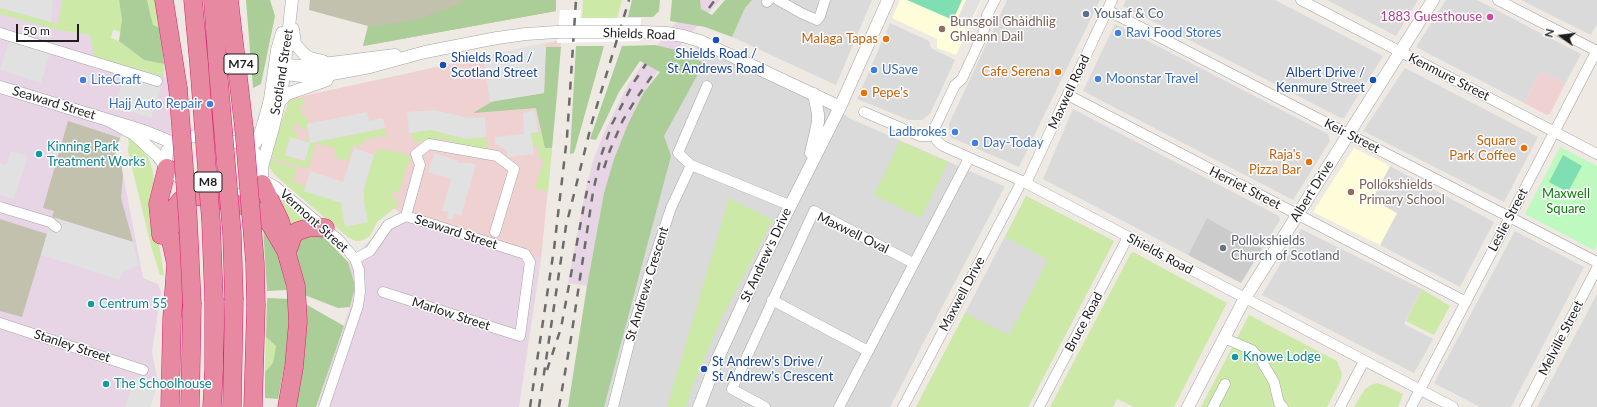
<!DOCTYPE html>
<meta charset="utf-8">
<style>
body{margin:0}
#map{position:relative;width:1597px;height:407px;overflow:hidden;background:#eee9e2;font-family:Lato,sans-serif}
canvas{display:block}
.north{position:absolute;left:1541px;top:16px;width:40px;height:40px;-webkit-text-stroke:3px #fff;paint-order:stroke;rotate:284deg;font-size:11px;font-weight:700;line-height:16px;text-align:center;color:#1d1d1d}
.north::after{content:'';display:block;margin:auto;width:14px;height:18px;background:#1d1d1d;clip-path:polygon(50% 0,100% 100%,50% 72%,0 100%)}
.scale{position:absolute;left:16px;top:24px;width:63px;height:18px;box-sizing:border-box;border:2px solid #1d1d1d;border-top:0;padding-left:5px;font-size:12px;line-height:14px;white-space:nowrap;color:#1d1d1d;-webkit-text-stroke:3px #fff;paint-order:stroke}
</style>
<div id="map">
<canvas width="1597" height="407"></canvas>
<div class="north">N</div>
<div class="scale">50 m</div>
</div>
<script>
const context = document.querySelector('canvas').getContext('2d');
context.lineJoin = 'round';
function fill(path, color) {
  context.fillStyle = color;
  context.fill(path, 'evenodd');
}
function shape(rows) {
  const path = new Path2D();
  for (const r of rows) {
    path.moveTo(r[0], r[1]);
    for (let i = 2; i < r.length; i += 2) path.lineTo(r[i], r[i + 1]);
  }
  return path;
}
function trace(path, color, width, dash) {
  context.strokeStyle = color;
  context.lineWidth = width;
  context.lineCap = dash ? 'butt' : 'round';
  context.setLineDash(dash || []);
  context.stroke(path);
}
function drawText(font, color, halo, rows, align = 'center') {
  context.font = font + ' Lato,sans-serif';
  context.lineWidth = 3;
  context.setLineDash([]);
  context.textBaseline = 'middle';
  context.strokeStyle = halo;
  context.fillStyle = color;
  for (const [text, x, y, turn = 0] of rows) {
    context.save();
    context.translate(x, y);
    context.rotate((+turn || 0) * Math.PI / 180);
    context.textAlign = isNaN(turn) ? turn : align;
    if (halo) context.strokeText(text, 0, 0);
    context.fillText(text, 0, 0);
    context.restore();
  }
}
fill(shape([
 [752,0,872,0,836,85,732,37,745,8],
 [1007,0,1100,0,1019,167,950,137,949,124],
 [1126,0,1275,0,1383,56,1344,118,1341,118,1123,6],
 [1327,0,1418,0,1396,36],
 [1446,0,1477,0,1581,54,1565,84,1541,71,1524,103,1416,47],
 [1521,0,1597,0,1597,24,1591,35],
 [890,23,929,41,931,48,955,60,930,114,922,120,909,120,857,99],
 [1115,24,1328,134,1330,141,1293,200,1083,91],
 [701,39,806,86,849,118,1004,186,1004,188,890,407,596,407,670,94],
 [1405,68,1538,137,1504,202,1363,131],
 [1073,109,1279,216,1280,220,1262,249,1207,218,1188,255,1043,179],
 [1390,166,1494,222,1460,287,1380,245,1397,213,1372,200],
 [1026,196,1114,241,1028,407,916,407],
 [1301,229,1422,289,1404,324,1433,339,1414,373,1262,295],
 [1515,231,1584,267,1511,407,1480,407,1434,383],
 [1597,294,1597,407,1537,407]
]), '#dbdada');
fill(shape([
 [561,40,558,87,541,259,414,221,390,206,381,202,370,236,361,241,356,241,348,237,276,176,270,168,269,163,270,157,289,99],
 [1541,71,1565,84,1550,114,1547,115,1524,103]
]), '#efd1d2');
fill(shape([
 [0,0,62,0,58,30,90,35,101,57,169,78,171,136,123,134,120,138,115,154,121,164,143,278,158,284,161,292,152,352,158,383,150,407,0,407],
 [695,0,720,0,658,71,644,92,628,124,604,193,587,286,568,283,585,192,593,161,603,135,628,85,643,63],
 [400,212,414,221,541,259,519,407,317,407,353,298,354,282,348,262]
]), '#e7d4e5');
fill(shape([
 [900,0,982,0,956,55,937,48,937,39,892,18],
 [1354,148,1390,166,1372,200,1397,213,1380,245,1313,212]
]), '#fffcda');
fill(shape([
 [1207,218,1262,249,1241,283,1188,255]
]), '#cbcbcb');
fill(shape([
 [310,0,556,0,556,11,363,46,368,26,309,10],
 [68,121,120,138,115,154,121,164,123,175,121,198,133,242,52,217,54,211,43,208],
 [0,219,47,234,22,317,0,311]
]), '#c2c1ae');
fill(shape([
 [62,0,119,0,122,20,122,32,113,30,111,38,119,41,144,60,164,64,164,77,94,56,90,35,58,30,0,14,0,8,58,24],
 [147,0,156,0,160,28,153,25],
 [583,0,622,0,617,18,582,18],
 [303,98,305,104,300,106,303,117,307,116,308,129,303,129,297,123,292,128,297,133,297,139,290,138,285,155,299,160,305,161,310,143,305,142,309,137,311,143,385,128,387,137,380,136,365,140,359,147,353,145,348,161,334,157,336,149,316,143,308,169,270,157,289,101],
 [431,130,465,139,486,137,488,152,438,138,427,141,413,142,412,132],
 [541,132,545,148,552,148,548,192,535,188,544,160,539,158,538,146,533,147,531,133],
 [127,134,141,148,149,159,153,172,158,238,164,275,160,275,151,246,128,151,129,142],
 [900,141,948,162,921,218,874,195],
 [378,149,404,153,409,157,411,161,408,163,399,192,395,190,393,197,393,202,400,199,397,205,395,208,377,222,370,236,361,241,356,241,348,237,276,176,270,168,269,163,270,159,297,168,293,182,306,186,304,191,340,195,368,222,364,204,364,188,374,155],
 [271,196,284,201,307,222,286,233],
 [1026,196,1114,241,1028,407,916,407,965,313,1009,335,1048,260,1005,237],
 [729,198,773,220,723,315,693,385,686,407,667,407],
 [1133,252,1227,303,1174,407,1134,407,1117,399,1113,407,1050,407,1131,253],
 [1422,289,1450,306,1434,335,1406,321],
 [1249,315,1337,361,1342,374,1340,382,1327,407,1201,407],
 [266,337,276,346,274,363,265,372],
 [1377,383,1384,385,1403,394,1398,407,1354,407,1365,389,1371,385]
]), '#cce9a7');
fill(shape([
 [119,0,147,0,153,25,160,28,164,64,144,60,119,41,122,20],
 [246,0,270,0,275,16,261,84,253,88],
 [467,0,556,0,556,11,363,46,368,27,415,20,449,8],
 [632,0,660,0,659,11,653,17,628,17],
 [672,0,700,0,701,9,712,15,725,0,752,0,745,8,732,37,705,27,670,21],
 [655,45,676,50,704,63,664,136,671,156,604,407,568,407,587,286,604,193,614,159,628,124,644,92,660,72,640,61,619,92,596,140,590,139,622,46],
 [576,46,604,46,574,153,570,154],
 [546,47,561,47,552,148,545,148,536,108,473,113,493,101,544,93],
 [263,226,285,267,287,290,267,291],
 [318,231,348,262,354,282,354,291,350,307,338,308,302,294,292,247,296,236],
 [267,298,289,299,290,310,288,348,278,399,265,398,265,372,273,363,276,346,266,337],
 [302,302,344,326,316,407,292,407]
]), '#abcd97');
fill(shape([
 [1560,147,1597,166,1597,244,1594,250,1525,214]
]), '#bef9bf');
fill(shape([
 [907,0,962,0,953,20],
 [1563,155,1582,166,1568,192,1549,182]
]), '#80deb3');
fill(shape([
 [0,0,53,0,51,22,0,8],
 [966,0,981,0,967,29,955,24],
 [9,41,50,54,41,83,0,70],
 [546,43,544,93,490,102,483,56],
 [124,76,161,88,151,118,115,107],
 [435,110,468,118,485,117,486,137,465,139,431,130,409,133,407,112],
 [535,110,538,132,531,133,534,154,508,157,507,150,495,144,495,137,524,134,523,113],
 [367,112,369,121,383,118,385,128,310,143,307,124],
 [290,137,310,143,305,161,285,155],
 [354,148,374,155,364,188,364,204,368,222,345,227,341,203,304,191,310,171,343,182],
 [11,151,28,156,14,199,0,195,0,163,6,165],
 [434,153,458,161,458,163,471,163,476,165,461,216,454,214,452,220,447,218,448,212,442,211,451,179,428,172],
 [52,217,133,242,139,265,122,273,120,280,41,255],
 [135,376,158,383,150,407,125,407]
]), '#e1e1e1');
fill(shape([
 [560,10,581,10,580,18,641,18,640,41,557,43]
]), '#fff');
const minor = shape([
 [778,0,801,13,817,20,820,16,825,0],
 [1301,0,1597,154],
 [1498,0,1597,51],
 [767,2,769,0],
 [1107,10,1597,262],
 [0,33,157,81],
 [1068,95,1466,302],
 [864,112,920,136,934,136,938,142,943,146,1022,181,1453,407],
 [934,136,933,131,937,123,955,85,962,79,983,34,987,15,995,0],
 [691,165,789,205],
 [262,179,275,186,339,240,355,259,359,270,360,292,358,306,324,407],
 [1026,183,1112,0],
 [0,207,50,222,56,227],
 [406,216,420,165,416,154,429,144,497,156,514,169,495,232],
 [355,259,370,251,388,225,406,216,525,254,530,262,520,336,383,292],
 [772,300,868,351],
 [0,323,143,370],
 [1224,338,1252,350,1261,360,1274,382,1279,403,1283,407],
 [613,407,633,328,651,268,671,208,691,165,678,153,707,86],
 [765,407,732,389,814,211,913,263],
 [839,407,969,158],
 [903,407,1022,181],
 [1039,407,1128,237],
 [1213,407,1225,384],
 [1340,407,1364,361],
 [1411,407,1597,50],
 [1525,407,1597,268]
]);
const tertiary = shape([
 [293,29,295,44,305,55,310,58,323,61],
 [642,32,667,33,683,36,700,41,840,107],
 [276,65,307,66,395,55],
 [275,73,311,77,332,74,370,67,425,52,497,38,526,34,557,32],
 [0,87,144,131,174,143],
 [280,101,287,94,327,80],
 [108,120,134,134,158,156,167,168,179,177,190,182,238,195,250,193,257,189,262,184,262,167,260,161,254,152,240,143,212,137,195,136,186,138,174,143,167,151,166,165],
 [247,147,256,142,259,137,264,122,270,99,277,50,282,33],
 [811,153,818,122,818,114,814,94],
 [262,167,273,128,282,90,292,0],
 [699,407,718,358,761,264,840,107,888,0],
 [1188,407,1245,298,1433,0]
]);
const motorway = shape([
 [164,0,178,88],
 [193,0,199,64],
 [213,0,218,70],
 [229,0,244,128],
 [262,184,280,221,284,234],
 [161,235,158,204,167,168],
 [289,247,293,235,298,231,311,227,325,228],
 [170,407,172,319,176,264,169,232,169,217,172,211,181,200,198,196,217,199,246,206,257,211,271,225,286,251,296,286,298,322,294,367,287,407],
 [190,407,192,305],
 [212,407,214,369,214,300],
 [232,407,234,300],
 [253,407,256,306]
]);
trace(minor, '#a4a4a4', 11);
trace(tertiary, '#a4a4a4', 13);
trace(motorway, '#d8246e', 19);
trace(minor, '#fff', 10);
trace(tertiary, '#fff', 12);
trace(motorway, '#e689a1', 18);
trace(shape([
 [709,8,715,0],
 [604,168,610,150,623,120,636,99,656,70],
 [547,370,561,328,584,205,589,181],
 [530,407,554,249,567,137,576,0],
 [539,407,566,226,592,122,629,0],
 [559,407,571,338,593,192,601,156,612,124,634,82,646,64]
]), '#6b6b6b', 2.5, [8, 8]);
const tertiaryBridge = shape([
 [557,32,642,32]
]);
const motorwayBridge = shape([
 [199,64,211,222,214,300],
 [218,70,232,234,234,300],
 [178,88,188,220,192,305],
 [244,128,255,263,256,306]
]);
trace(tertiaryBridge, '#a4a4a4', 13, []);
trace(motorwayBridge, '#d8246e', 19, []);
trace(tertiaryBridge, '#fff', 12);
trace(motorwayBridge, '#e689a1', 18);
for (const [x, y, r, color] of [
 [1086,14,4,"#5c6f8a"],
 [1490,17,4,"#d1479c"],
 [942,29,4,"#8d6e63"],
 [1118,33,4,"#3f7fe0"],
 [886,39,4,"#e8710a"],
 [716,40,4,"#1a4fb4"],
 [443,65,4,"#1a4fb4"],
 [874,70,4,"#3f7fe0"],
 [1058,72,4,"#e8710a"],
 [1098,79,4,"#3f7fe0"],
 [83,80,4,"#3f7fe0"],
 [1373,80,4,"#1a4fb4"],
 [864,93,4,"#e8710a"],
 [210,104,4,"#3f7fe0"],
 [955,132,4,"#3f7fe0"],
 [975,143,4,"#3f7fe0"],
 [1524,148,4,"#e8710a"],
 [39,154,4,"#0f9aa8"],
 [1309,162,4,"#e8710a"],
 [1351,192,4,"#8d6e63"],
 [1223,248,4,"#6b7280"],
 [91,304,4,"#0f9aa8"],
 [1235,357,4,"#0f9aa8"],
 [704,369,4,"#1a4fb4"],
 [106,384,4,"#0f9aa8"]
]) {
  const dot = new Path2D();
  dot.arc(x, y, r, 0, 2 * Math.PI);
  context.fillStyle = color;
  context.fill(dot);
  trace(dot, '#fff', 1.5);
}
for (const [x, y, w] of [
 [241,64,34],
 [208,182,28]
]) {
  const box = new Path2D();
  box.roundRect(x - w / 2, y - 10, w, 20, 3);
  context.fillStyle = '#fff';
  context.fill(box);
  trace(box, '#1d1d1d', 1);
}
drawText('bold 12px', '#1d1d1d', null, [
 ["M74",241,64],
 ["M8",208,182]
]);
drawText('13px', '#4e5e75', '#fff', [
 ["Yousaf & Co",1094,14]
], 'left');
drawText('13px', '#b23c85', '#fff', [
 ["1883 Guesthouse",1482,17]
], 'right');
drawText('13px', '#785e54', '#fff', [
 ["Bunsgoil Ghàidhlig",950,22],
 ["Ghleann Dail",950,37],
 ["Pollokshields",1359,185],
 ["Primary School",1359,200]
], 'left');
drawText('13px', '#366cbe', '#fff', [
 ["Ravi Food Stores",1126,33],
 ["USave",882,70],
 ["Moonstar Travel",1106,79],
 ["LiteCraft",91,80],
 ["Hajj Auto Repair",202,104,"right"],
 ["Ladbrokes",947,132,"right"],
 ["Day-Today",983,143]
], 'left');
drawText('13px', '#1d1d1d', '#fff', [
 ["Shields Road",639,34,2],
 ["Scotland Street",282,72,-81],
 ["Kenmure Street",1449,77,27],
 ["Maxwell Road",1069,92,-65],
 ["Seaward Street",54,103,17],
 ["Keir Street",1352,136,27],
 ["Herriet Street",1245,188,27],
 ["Albert Drive",1312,191,-58],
 ["Leslie Street",1508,220,-62],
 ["Vermont Street",314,221,42],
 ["Seaward Street",456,232,18],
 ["Maxwell Oval",853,233,26],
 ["Shields Road",1160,254,28],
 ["St Andrew's Drive",766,255,-65],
 ["St Andrews Crescent",647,284,-73],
 ["Maxwell Drive",962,294,-62],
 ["Marlow Street",451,314,18],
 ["Bruce Road",1084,322,-62],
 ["Melville Street",1561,338,-63],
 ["Stanley Street",72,346,18]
]);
drawText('13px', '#c56008', '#fff', [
 ["Malaga Tapas",878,39],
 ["Cafe Serena",1050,72],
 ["Pepe's",872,93,"left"],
 ["Square",1516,141],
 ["Park Coffee",1516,156],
 ["Raja's",1301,155],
 ["Pizza Bar",1301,170]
], 'right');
drawText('13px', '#164399', '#fff', [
 ["Shields Road /",716,54,"center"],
 ["St Andrews Road",716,69,"center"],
 ["Shields Road /",451,58],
 ["Scotland Street",451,73],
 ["Albert Drive /",1365,73,"right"],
 ["Kenmure Street",1365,88,"right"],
 ["St Andrew's Drive /",712,362],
 ["St Andrew's Crescent",712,377]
], 'left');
drawText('13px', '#0d838f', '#fff', [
 ["Kinning Park",47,147],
 ["Treatment Works",47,162],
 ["Centrum 55",99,304],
 ["Knowe Lodge",1243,357],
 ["The Schoolhouse",114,384]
], 'left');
drawText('13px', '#0b7a0d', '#fff', [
 ["Maxwell",1566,194],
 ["Square",1566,209]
]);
drawText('13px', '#5b616d', '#fff', [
 ["Pollokshields",1231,241],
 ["Church of Scotland",1231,256]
], 'left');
</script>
